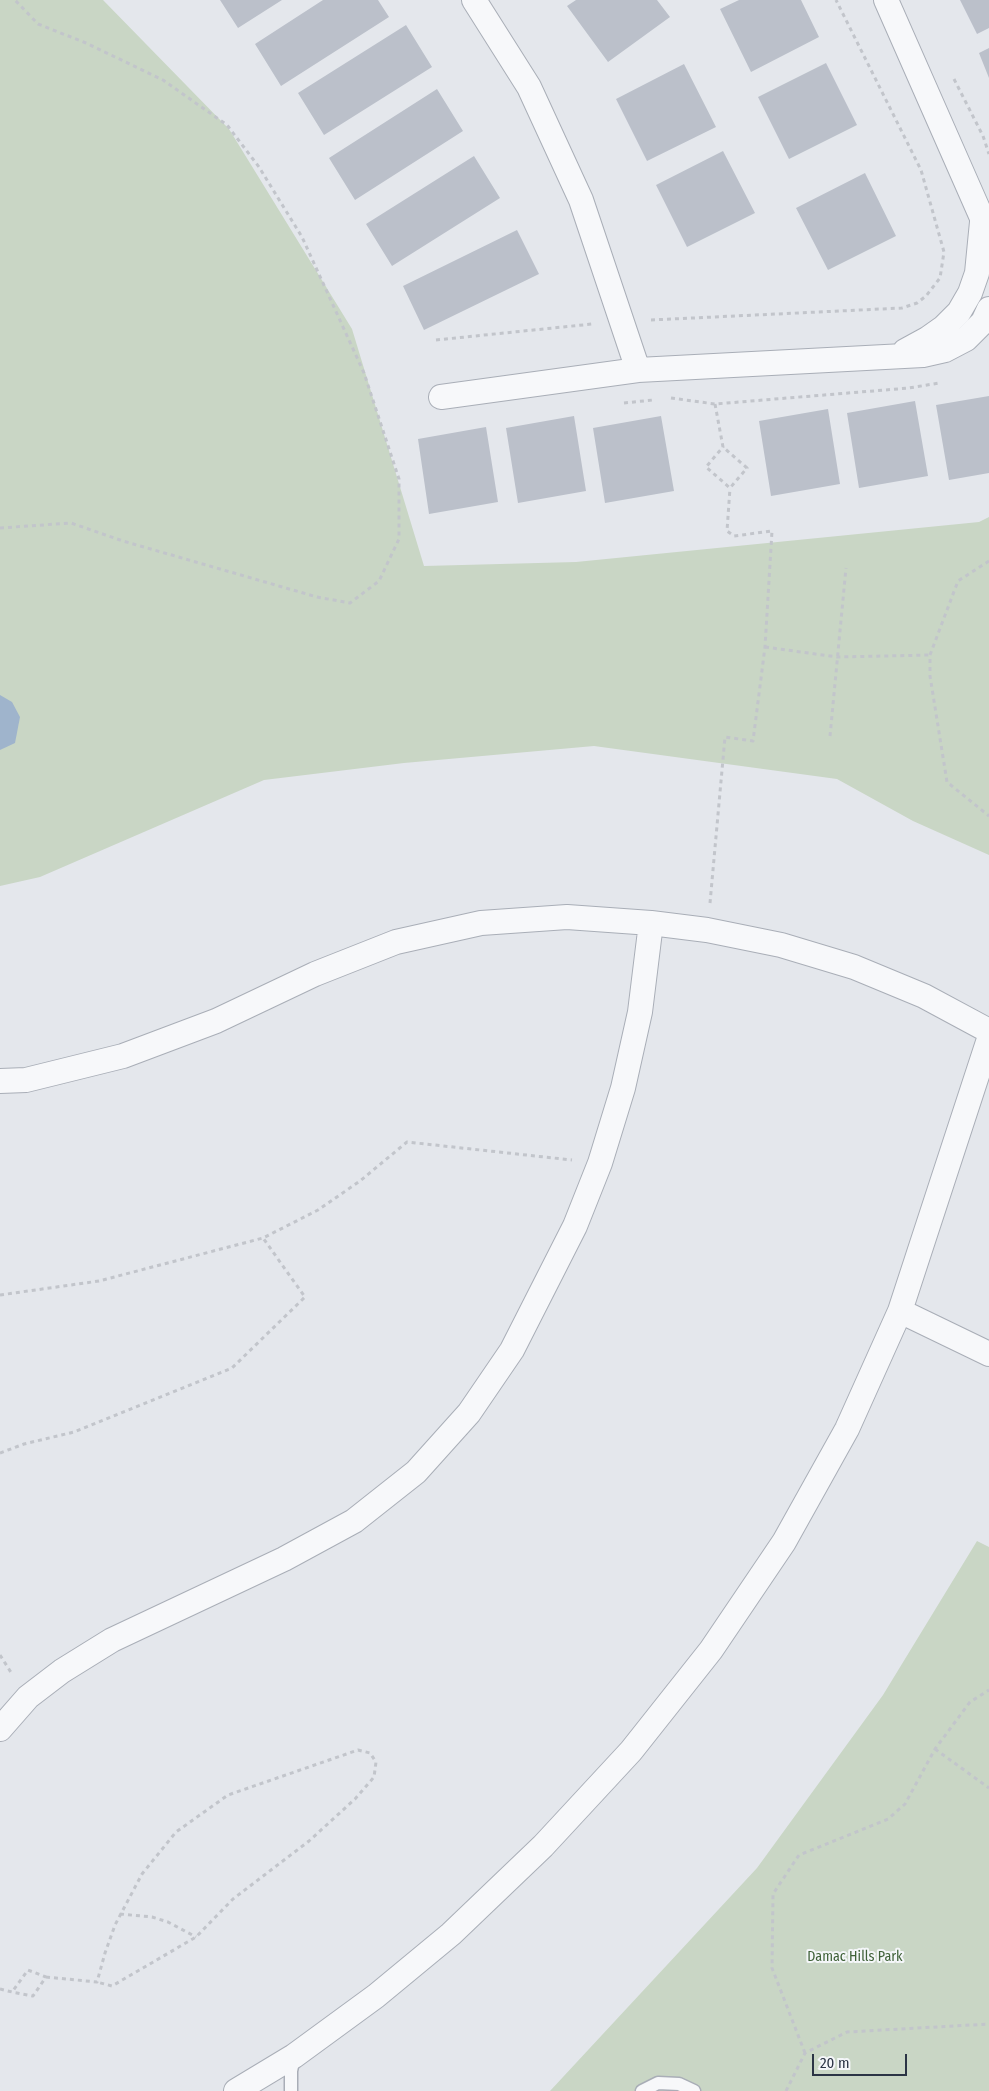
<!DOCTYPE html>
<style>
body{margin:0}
#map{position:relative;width:989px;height:2091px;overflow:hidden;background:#e4e7ec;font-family:"Fira Sans Condensed",sans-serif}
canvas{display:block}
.scale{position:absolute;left:812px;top:2054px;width:95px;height:22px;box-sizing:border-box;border:2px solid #2b3445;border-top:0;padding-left:6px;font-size:15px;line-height:18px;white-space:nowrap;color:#2b3445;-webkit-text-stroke:4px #f4f6f9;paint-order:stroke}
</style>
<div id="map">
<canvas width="989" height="2091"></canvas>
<div class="scale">20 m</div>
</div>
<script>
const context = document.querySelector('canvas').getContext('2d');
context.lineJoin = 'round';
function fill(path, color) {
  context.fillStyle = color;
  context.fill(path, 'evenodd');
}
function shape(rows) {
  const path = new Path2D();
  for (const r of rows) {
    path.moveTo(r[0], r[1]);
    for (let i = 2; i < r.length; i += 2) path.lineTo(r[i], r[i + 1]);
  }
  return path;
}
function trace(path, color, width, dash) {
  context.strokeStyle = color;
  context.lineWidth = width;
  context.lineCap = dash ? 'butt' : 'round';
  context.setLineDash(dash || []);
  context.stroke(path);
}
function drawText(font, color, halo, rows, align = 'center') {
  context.font = font + ' "Fira Sans Condensed",sans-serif';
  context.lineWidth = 4;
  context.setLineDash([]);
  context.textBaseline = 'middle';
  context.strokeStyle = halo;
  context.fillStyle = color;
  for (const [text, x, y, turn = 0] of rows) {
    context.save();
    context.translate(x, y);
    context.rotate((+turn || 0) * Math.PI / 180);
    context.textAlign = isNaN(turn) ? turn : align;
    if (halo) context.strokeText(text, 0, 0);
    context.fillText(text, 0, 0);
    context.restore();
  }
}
fill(shape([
 [0,0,103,0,229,129,352,329,424,566,576,562,979,522,989,517,989,855,913,821,837,779,594,746,404,763,264,780,40,877,0,886],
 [977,1541,989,1547,989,2091,550,2091,757,1868,883,1695]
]), '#c9d6c5');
fill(shape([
 [0,695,12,702,20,717,15,743,0,750]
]), '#9fb4cc');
fill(shape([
 [220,0,282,0,238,28],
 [323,0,378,0,389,17,281,86,255,44],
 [576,0,657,0,670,17,608,62,567,6],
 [739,0,801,0,819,37,751,72,720,9],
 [960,0,989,0,989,28,977,34],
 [406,25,432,67,324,135,298,93],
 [989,48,989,78,979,53],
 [826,63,857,125,789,159,758,97],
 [684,64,716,127,647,161,616,99],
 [437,89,463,131,355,200,329,158],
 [723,151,755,213,687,247,656,185],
 [474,156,500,198,392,266,366,224],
 [865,173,896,236,828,270,796,208],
 [517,230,539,274,424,330,403,286],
 [989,396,989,473,949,480,936,405],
 [915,401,928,476,859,488,847,413],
 [828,409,840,484,771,496,759,421],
 [574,416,586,491,518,503,506,428],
 [661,416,674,491,605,503,593,428],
 [486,427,498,502,429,514,418,439]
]), '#bbc0ca');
const lane = shape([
 [291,2091,291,2071,294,2057],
 [642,2091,658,2083,679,2084,694,2091]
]);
const street = shape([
 [474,0,529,87,581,200,638,370],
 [886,0,982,218,989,240],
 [905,351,927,339,944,327,959,312,970,293,977,273,982,222],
 [441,397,638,370,923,355,945,350,966,339,983,322,989,309],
 [0,1081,26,1080,123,1056,216,1021,315,974,396,942,481,923,567,917,651,923,707,930,781,945,854,967,924,996,989,1031],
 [900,1311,989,1354],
 [0,1729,28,1697,62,1671,112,1640,284,1559,354,1521,416,1472,469,1413,512,1350,575,1226,600,1163,623,1088,640,1012,651,923],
 [236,2091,294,2056,376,1996,451,1934,543,1846,631,1751,711,1650,784,1542,847,1429,900,1311,989,1039]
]);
trace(lane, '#a9aeb7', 15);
trace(street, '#a9aeb7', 26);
trace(shape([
 [954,79,983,136,989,154],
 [651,320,902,308,917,303,926,296,940,278,944,252,921,170,836,0],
 [436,340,592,324],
 [671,398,715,404,909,388,939,383],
 [624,403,653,400],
 [715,404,723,447,706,467,730,488,747,468,723,447],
 [0,528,71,523,123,541,317,597,350,603,379,581,399,539,399,479,364,373,302,237,259,167,227,125,163,80,86,43,38,24,15,0],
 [989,561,958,581,930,655,930,676,947,782,989,816],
 [765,647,837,657,930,655],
 [830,736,846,568],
 [710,903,725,737,753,741,765,647,772,531,734,536,727,531,730,488],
 [0,1295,99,1281,263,1238,318,1210,360,1181,407,1142,572,1160],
 [0,1453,24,1444,74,1432,232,1368,305,1297,263,1238],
 [0,1655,12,1674],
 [935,1749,989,1788],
 [120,1914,152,1917,168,1922,196,1937],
 [46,1977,97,1982,105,1953,115,1925,142,1874,176,1832,228,1795,358,1750,370,1753,376,1762,374,1777,355,1799,309,1841,233,1899,196,1937,112,1986,97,1982],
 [0,1989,12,1992,33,1996,46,1977,28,1970,12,1992],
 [805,2053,772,1968,773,1894,799,1855,888,1819,905,1804,935,1749,970,1702,989,1690],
 [786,2091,805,2053,847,2032,989,2024]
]), '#c2c5cb', 3, [4, 4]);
trace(lane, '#f7f8fa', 12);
trace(street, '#f7f8fa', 24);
drawText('14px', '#3f6138', '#f4f6f9', [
 ["Damac Hills Park",855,1957]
]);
</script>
